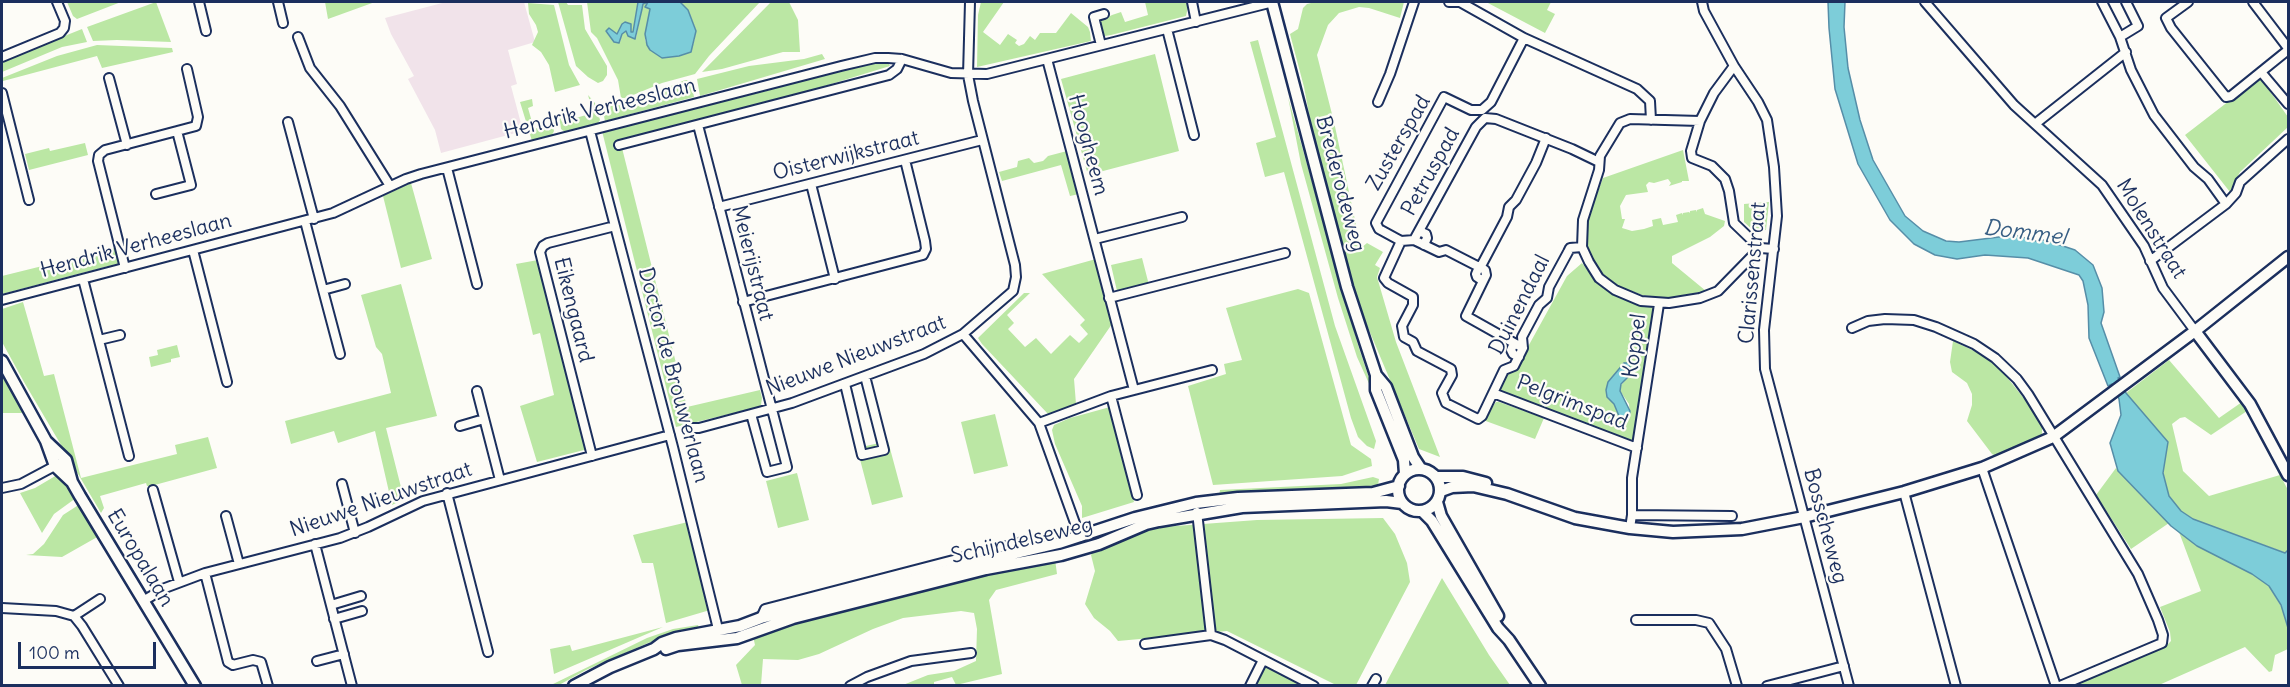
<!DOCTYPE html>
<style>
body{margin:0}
#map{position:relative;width:2290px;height:687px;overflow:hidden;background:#fdfcf7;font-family:Delius,sans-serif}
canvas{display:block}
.frame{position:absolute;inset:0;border:3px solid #1b2f5e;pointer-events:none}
.scale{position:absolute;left:18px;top:642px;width:138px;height:27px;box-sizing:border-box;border:3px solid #1b2f5e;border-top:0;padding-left:8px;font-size:18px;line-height:21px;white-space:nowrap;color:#1b2f5e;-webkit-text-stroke:4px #fdfcf7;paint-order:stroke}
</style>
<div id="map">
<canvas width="2290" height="687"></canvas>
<div class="frame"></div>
<div class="scale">100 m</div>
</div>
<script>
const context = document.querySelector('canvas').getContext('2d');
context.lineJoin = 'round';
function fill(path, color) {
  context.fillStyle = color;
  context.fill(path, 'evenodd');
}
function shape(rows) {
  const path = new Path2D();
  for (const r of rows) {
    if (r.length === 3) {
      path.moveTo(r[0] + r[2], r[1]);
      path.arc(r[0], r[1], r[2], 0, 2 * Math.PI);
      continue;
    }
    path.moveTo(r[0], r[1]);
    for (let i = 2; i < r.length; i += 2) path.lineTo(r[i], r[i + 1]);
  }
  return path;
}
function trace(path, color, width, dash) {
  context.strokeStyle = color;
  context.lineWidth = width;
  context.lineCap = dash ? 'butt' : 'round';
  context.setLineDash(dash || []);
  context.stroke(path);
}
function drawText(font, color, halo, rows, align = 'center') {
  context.font = font + ' Delius,sans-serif';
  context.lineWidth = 4.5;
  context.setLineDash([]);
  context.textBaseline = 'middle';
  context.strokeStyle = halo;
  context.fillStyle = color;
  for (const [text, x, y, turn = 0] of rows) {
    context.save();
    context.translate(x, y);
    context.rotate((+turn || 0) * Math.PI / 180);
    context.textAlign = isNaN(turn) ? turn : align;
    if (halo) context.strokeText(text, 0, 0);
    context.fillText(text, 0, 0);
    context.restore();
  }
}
fill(shape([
 [446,2,524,2,535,42,508,50,517,84,511,86,523,131,441,153,435,130,408,79,414,76,391,34,385,18]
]), '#f1e3ea');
fill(shape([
 [67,2,121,2,77,19,73,16],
 [156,2,171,42,117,40,93,41,87,27],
 [325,2,375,2,328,19],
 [558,2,566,2,568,5,582,5,585,29,607,66,607,75,603,81,598,83,588,77,576,66],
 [587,2,638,2,633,32,631,32,631,25,622,24,617,34,606,32,614,42,620,42,622,34,626,31,628,36,636,38,642,9,643,4,648,2,650,9,645,40,647,45,662,58,683,55,690,52,694,42,696,30,688,10,680,2,760,2,709,56,695,74,662,83,626,98,621,98,618,80,597,38,591,32],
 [771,2,789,2,798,20,800,52,783,52,722,69,702,72],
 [981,2,1004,2,983,32,1000,45,1008,34,1017,40,1015,43,1019,46,1024,44,1030,36,1035,40,1040,33,1056,33,1071,13,1088,27,1090,32,1091,41,977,67,978,15],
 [1145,2,1189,2,1186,16,1111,35,1105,36,1100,31,1099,22,1112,15,1121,12,1125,22,1148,15],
 [1315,2,1404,2,1400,18,1369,8,1359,7,1339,13,1328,25,1317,55,1334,122,1361,248,1367,243,1383,252,1375,265,1380,268,1377,277,1396,342,1440,457,1419,449,1361,311,1340,244,1316,151,1304,87,1290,34,1298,29,1303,8,1307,4],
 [1486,2,1551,2,1547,10,1555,14,1545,33],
 [528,3,554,5,569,65,580,85,555,92,549,65,541,52,532,45,538,32,536,25,529,14],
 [82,29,87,42,62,47,2,72,2,61],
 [1258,40,1335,326,1376,441,1374,449,1367,446,1358,437,1351,418,1284,172,1265,177,1256,143,1276,137,1250,42],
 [97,45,172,48,173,52,102,68,97,56,3,81,2,78,57,56],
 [822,54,825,59,700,96,697,79,749,66,804,59],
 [1155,54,1179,151,1088,175,1061,79],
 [870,61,887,61,890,66,792,96,620,140,687,407,760,390,762,398,761,405,758,407,676,427,602,131,766,91],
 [2260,77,2288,117,2288,127,2240,172,2230,192,2185,135],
 [685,80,691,80,694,97,605,121,602,107,629,104],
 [588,95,595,103,600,120,598,123,565,132,561,129,559,115,562,122,593,113],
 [1288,97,1358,345,1376,399,1357,357,1338,298,1301,164],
 [532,99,533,106,528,108,534,129,550,125,548,118,551,119,554,131,552,135,532,141,520,102],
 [85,143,88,155,29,170,25,154,49,148,50,151],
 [1683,150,1689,181,1682,181,1682,182,1669,186,1671,183,1668,179,1654,183,1649,182,1646,185,1648,192,1626,195,1620,206,1622,219,1625,219,1622,228,1632,231,1644,229,1653,226,1652,220,1661,218,1663,225,1678,222,1676,215,1682,213,1683,215,1683,213,1689,212,1690,213,1690,211,1696,210,1697,212,1697,210,1703,208,1705,214,1725,221,1724,226,1710,237,1672,256,1672,263,1706,291,1668,298,1642,295,1618,286,1604,276,1591,262,1585,235,1587,220,1603,178],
 [1067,151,1079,194,1070,196,1061,165,1002,181,999,172,1017,167,1018,161,1029,158,1034,163,1043,161,1048,156],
 [411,183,432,259,401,268,383,196],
 [1769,202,1766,230,1754,231,1744,222,1744,204],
 [115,248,120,263,2,294,2,276],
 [1142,258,1149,285,1117,291,1111,265],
 [1096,259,1112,324,1074,379,1076,404,1048,414,982,344,978,338,1024,293,1030,293,1007,315,1014,323,1008,329,1025,347,1036,338,1051,354,1070,335,1079,343,1088,334,1080,325,1085,320,1042,274],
 [538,260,588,449,537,462,520,406,554,395,540,333,533,335,516,264],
 [1582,263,1597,283,1613,294,1639,304,1657,307,1634,444,1498,392,1508,373,1519,363,1567,276],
 [1625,381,1620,386,1620,391,1629,404,1630,415,1622,419,1619,416,1614,404,1607,395],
 [401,284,437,416,386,428,404,499,392,505,375,431,338,443,334,431,291,444,285,421,391,393,382,354,376,347,361,295],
 [1298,289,1309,293,1351,445,1371,459,1372,466,1342,476,1213,485,1188,386,1226,374,1224,364,1242,360,1226,308],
 [23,302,44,376,54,374,81,478,177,454,175,445,208,437,217,468,151,486,147,486,146,483,100,496,104,508,101,513,24,382,2,342,2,309],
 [1953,341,1987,357,1998,366,2026,401,2042,426,2042,436,1998,457,1992,454,1967,421,1972,405,1972,394,1967,383,1952,372,1950,362],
 [177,345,180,357,171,359,171,362,151,367,149,357,158,355,157,350],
 [2169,360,2219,418,2242,402,2247,411,2211,435,2185,417,2180,418,2172,424,2183,471,2209,496,2280,475,2288,490,2288,550,2286,553,2193,519,2181,511,2169,496,2163,481,2164,458,2126,393],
 [2,368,27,413,2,413],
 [1496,402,1499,402,1544,418,1535,439,1483,420],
 [1110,407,1134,502,1082,518,1082,506,1055,444,1052,430,1054,425,1070,418],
 [995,414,1008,466,974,474,961,422],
 [888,441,903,497,872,505,857,448],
 [2116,468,2169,523,2131,549,2096,495],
 [797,473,809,520,778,528,766,481],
 [57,475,62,475,76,498,54,514,42,533,20,493,35,488],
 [1373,477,1379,479,1378,485,1324,491,1219,496,1220,490,1341,484],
 [80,504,99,536,62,557,26,555,33,554,44,544,63,515],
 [1383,518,1395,534,1407,563,1410,582,1356,685,1336,685,1227,631,1118,641,1110,631,1094,618,1085,604,1095,571,1091,555,1096,546,1149,528,1257,520],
 [688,522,710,610,666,623,653,563,642,563,633,535],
 [2179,532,2197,546,2252,574,2269,586,2285,613,2288,628,2288,649,2275,655,2272,671,2269,672,2245,647,2159,685,2071,686,2166,646,2171,641,2170,632,2160,607,2201,591],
 [1055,559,1057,574,996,590,989,600,1002,674,956,685,952,677,934,682,934,685,903,685,928,675,954,671,976,661,977,629,974,613,961,611,903,618,873,629,819,654,798,660,763,659,761,685,742,685,736,665,755,645,753,636,857,603],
 [1442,578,1489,655,1510,685,1385,685],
 [698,625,699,628,674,634,648,643,586,670,559,685,549,686,647,638,673,629],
 [663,627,554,674,550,649,570,645,572,651],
 [1264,665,1304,685,1254,686]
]), '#bbe7a4');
const water = shape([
 [638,2,680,2,688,10,696,31,691,52,679,56,662,58,650,50,647,45,645,34,650,9,645,7,648,2,643,4,642,9,635,39,628,36,626,31,622,34,619,43,614,42,606,31,609,28,617,34,622,24,625,22,631,24,631,32,633,32,638,2],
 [1828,2,1845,2,1844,27,1848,68,1860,120,1873,160,1905,216,1923,231,1946,241,1959,242,2015,235,2036,241,2045,240,2075,250,2093,265,2102,288,2104,312,2101,323,2120,377,2118,378,2126,393,2168,442,2163,473,2169,496,2181,511,2193,519,2285,553,2288,550,2288,628,2281,605,2269,586,2252,574,2197,546,2171,526,2118,471,2110,443,2121,415,2119,399,2112,384,2108,386,2089,338,2088,305,2083,281,2079,275,2028,258,1985,255,1957,259,1935,255,1914,244,1890,220,1858,164,1843,115,1835,89,1829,28,1828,2],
 [1624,363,1629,363,1630,368,1628,377,1621,384,1620,391,1630,411,1629,417,1622,419,1619,416,1614,404,1607,397,1606,390,1608,382,1624,363]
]);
fill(water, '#7dcdd9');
trace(water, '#568ea8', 1.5);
const street = shape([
 [199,2,206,31],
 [278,2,283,23],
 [1192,2,1196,22],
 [1449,2,1460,2,1524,38,1637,89,1650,101,1651,120],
 [1702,2,1704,11,1734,66,1758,102,1767,120,1774,167,1777,216,1764,330,1765,369,1849,686],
 [1925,2,2014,105,2102,185,2144,246,2163,288,2195,331],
 [2102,2,2120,37,2131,70,2154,115,2194,167,2208,179,2226,204],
 [2188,2,2166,18,2171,28,2226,97,2231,96,2288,50],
 [2253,2,2288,48],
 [1167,29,1194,135],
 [298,37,310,68,340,106,390,186],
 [2120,37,2138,26,2126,2],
 [1101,45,1094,17,1104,14],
 [2,57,60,33,64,28,65,21,57,2],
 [1047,59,1134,390],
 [1734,66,1714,93,1700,121,1691,151,1692,158,1712,166,1725,179,1729,191,1734,223,1760,248],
 [2261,72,2288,104],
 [109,78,127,145],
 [2,93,29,200],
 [1378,102,1390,74,1414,2],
 [1700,121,1630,119,1620,123,1600,156,1599,170,1583,220,1582,247,1589,262,1599,278,1615,290,1641,301,1669,303,1700,298,1718,291,1760,248,1774,249],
 [288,122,314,219],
 [2035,124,2126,52],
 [698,125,787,467,767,472,751,414],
 [590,131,673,447,718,629],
 [619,145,889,75,897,69,902,59],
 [447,168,477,284],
 [811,184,835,279],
 [156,194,191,185,177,131],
 [719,207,982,140],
 [305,221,323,290,345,284],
 [1419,231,1426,234,1427,238,1424,245],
 [1095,239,1182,217],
 [1414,240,1476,127,1485,118,1496,119,1572,149,1599,162],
 [1401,241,1384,278,1388,283,1413,297,1413,305,1402,326,1404,337,1413,342,1417,351,1451,369,1452,375,1442,393,1446,403,1478,419,1482,416,1504,370,1514,366,1523,348,1522,337,1539,305,1547,298,1549,287,1568,252,1570,248,1582,247],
 [193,250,227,382],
 [2150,261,2226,204,2236,193,2240,182,2288,139],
 [1479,267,1476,274,1477,277,1483,281],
 [125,268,98,161,99,155,105,150,196,126,198,117,187,69],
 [1480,268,1507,217,1509,207,1516,200,1536,163,1546,138],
 [83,279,129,456],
 [323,290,340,354],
 [1109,298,1285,253],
 [2,300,333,213,406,179,421,174,841,66,875,58,888,58,902,59,951,73,987,74,1273,2],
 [743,302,923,255,926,249,925,241,905,160],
 [1852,328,1868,321,1885,319,1914,320,1936,327,1974,344,1995,358,2017,379,2028,394,2138,574,2158,620,2163,635,2162,643,2060,686],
 [963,334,1039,423,1080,537],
 [99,340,120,335],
 [1514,343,1511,350,1513,354,1519,357],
 [1523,348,1466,316,1486,275,1485,270,1446,250,1439,252,1414,240,1401,241,1379,229,1376,223,1444,97,1471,110,1482,110,1491,102,1524,38],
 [845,384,862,455,884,450,865,376],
 [477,391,500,480],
 [1493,393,1637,448],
 [1111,396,1137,495],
 [1039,423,1111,396,1212,370],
 [460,426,484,419],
 [691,428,699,428,792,403,924,354,963,334,1013,291,1016,277,1015,265,973,101,968,75,970,2],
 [592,456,540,252,543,246,548,243,615,226],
 [1982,468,2056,686],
 [342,484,355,533],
 [2,488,21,484,66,460],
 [153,490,179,582],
 [1904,492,1956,686],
 [447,493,488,652],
 [1197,512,1211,635],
 [1632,515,1732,516],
 [226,516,239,564],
 [1630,528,1632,515,1632,478,1659,304],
 [315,544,352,686],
 [205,573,228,662,233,665,253,660,261,662,268,686],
 [143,601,165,588,205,573,340,538,368,527,423,501,670,435],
 [331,605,361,596],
 [2,608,56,611,74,616,82,626,119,686],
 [74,616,100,599],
 [761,618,765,609,1034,539,1044,547],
 [334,619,362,611],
 [1636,620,1696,620,1709,623,1726,649,1737,686],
 [1145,644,1211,635,1225,640,1314,686],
 [317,661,344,654],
 [850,686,867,677,911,661,971,653],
 [1250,686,1263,660],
 [1372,686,1376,679],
 [1767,686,1844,666]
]);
const secondary = shape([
 [1272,2,1347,287,1376,375,1376,390,1404,460,1405,474],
 [2195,331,2250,404,2288,475],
 [2,361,46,441,55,466,72,482],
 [1376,375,1386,387,1413,457,1421,469],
 [46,441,66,460,72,482,80,496,195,686],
 [1419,490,21],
 [1436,477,1463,477,1486,483],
 [1441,491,1452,487,1473,486,1507,494,1575,518,1630,528,1673,532,1742,529,1804,517,1904,492,1982,468,2053,437,2195,331,2288,257],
 [1437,502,1441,516,1498,616],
 [1422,511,1432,521,1498,628,1509,640,1540,686],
 [666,649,678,645,737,638,793,618,986,569,1061,555,1099,544,1146,524,1159,521,1242,507,1386,501,1402,503],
 [574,686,610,667,654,649,662,643,676,638,740,626,761,618,974,563,1059,543,1135,518,1196,503,1238,498,1373,493,1399,486]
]);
trace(street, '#1b2f5e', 12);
trace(secondary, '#1b2f5e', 15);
trace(street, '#fdfcf7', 8);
trace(secondary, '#fdfcf7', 10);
drawText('21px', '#1b2f5e', '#fdfcf7', [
 ["Hendrik Verheeslaan",600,109,-14],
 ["Zusterspad",1399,143,-60],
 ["Hoogheem",1088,145,75],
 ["Oisterwijkstraat",846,156,-14],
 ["Petruspad",1431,172,-61],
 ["Brederodeweg",1340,184,75],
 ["Molenstraat",2151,229,58],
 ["Hendrik Verheeslaan",136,246,-15],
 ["Meierijstraat",752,263,76],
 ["Clarissenstraat",1753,273,-85],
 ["Duinendaal",1520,305,-63],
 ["Eikengaard",573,310,76],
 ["Koppel",1635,346,-82],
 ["Nieuwe Nieuwstraat",856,356,-21],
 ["Doctor de Brouwerlaan",673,375,75],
 ["Pelgrimspad",1572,403,21],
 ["Nieuwe Nieuwstraat",381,500,-19],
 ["Bosscheweg",1825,526,75],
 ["Schijndelseweg",1022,541,-13],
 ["Europalaan",140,558,59]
]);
drawText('italic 22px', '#385e83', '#fdfcf7', [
 ["Dommel",2025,233,7]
]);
</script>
